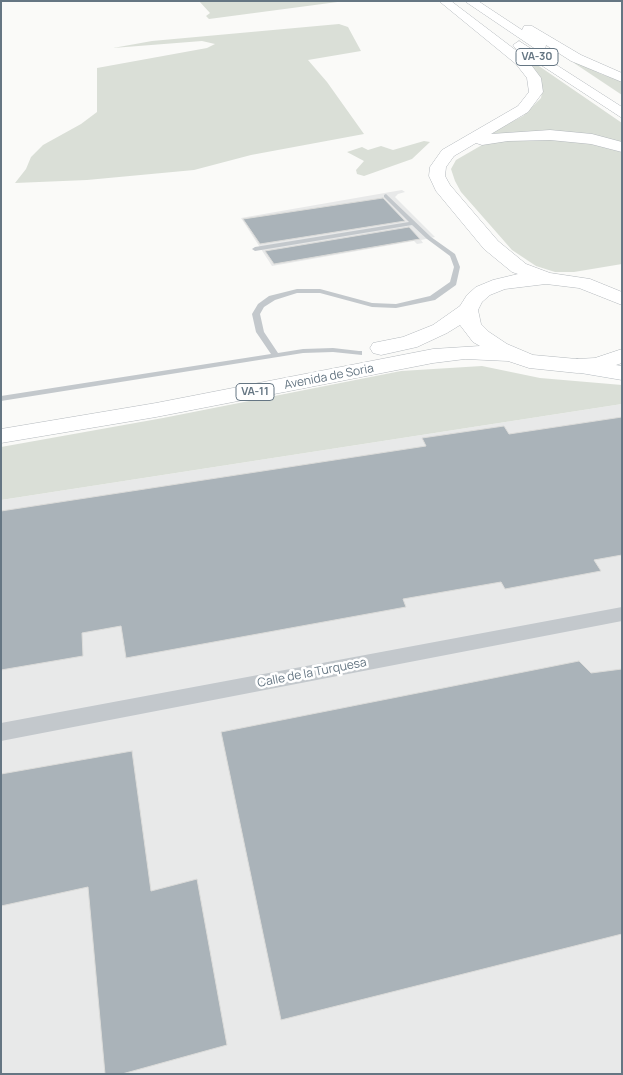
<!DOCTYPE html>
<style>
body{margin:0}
#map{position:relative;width:623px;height:1075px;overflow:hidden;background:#fafaf8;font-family:Manrope,sans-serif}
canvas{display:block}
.frame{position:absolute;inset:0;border:2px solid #657683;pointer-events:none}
</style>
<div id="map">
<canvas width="623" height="1075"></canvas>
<div class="frame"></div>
</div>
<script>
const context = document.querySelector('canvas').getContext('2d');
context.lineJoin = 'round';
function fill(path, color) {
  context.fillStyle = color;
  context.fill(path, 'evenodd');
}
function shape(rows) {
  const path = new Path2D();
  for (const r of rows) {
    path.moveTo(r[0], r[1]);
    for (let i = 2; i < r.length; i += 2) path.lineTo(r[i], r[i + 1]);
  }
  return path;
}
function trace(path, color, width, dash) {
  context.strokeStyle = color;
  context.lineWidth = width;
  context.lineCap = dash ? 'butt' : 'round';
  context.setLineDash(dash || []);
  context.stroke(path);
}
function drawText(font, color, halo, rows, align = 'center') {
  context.font = font + ' Manrope,sans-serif';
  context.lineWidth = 5;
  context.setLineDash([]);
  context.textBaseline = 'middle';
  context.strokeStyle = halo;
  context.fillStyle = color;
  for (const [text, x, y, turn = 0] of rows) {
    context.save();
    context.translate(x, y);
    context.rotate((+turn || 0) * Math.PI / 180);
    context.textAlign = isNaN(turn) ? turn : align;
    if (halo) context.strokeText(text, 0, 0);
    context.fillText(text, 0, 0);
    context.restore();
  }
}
fill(shape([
 [402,190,405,192,398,194,395,197,435,237,421,240,423,243,417,244,414,241,272,266,241,218],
 [622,404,622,1074,1,1074,1,500]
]), '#e8e9e9');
fill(shape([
 [199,1,345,1,209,19,206,16,210,13],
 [339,24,348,27,361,51,308,60,327,82,364,134,251,155,194,170,87,180,15,183,26,169,31,157,43,145,81,124,97,112,97,68,207,48,215,44,202,41,113,48,152,41],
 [517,51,622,123,622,144,488,134,523,116,541,98,542,92,532,66],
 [578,62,601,74,622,81,622,95,574,63],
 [515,138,576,140,622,152,622,264,574,272,555,272,536,266,512,250,461,192,455,181,451,169,456,160,482,145],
 [424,141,430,142,412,159,364,176,357,174,356,170,364,161,347,152,362,147,368,150,381,146,393,150],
 [482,366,540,378,622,385,622,404,1,500,1,447,163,418,401,371]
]), '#dadfd7');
const building = shape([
 [383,198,405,221,260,244,243,219,383,198],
 [409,227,420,239,274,264,265,251,409,227],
 [622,417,622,555,594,560,601,571,505,589,501,582,403,599,406,607,126,658,121,626,82,633,83,656,1,670,1,511,426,446,422,438,504,426,509,434,622,417],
 [579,661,591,673,622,669,622,934,281,1020,221,732,579,661],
 [132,751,151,891,197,879,227,1045,122,1074,105,1074,88,887,1,906,1,774,132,751]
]);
fill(building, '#aab3b9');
trace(building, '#dcdcda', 1);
const secondary = shape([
 [577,359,622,366,622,380,569,371,566,366,569,361,577,359]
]);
const highway = shape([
 [439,1,451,1,526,58,541,78,543,92,528,112,491,134,550,130,592,134,622,142,622,152,591,144,550,140,508,141,482,145,476,143,454,156,446,167,445,176,450,185,498,241,526,264,550,273,590,279,622,292,622,305,579,288,546,284,505,289,490,295,482,302,478,310,481,324,489,332,507,344,533,355,577,359,595,358,622,349,622,363,598,371,577,373,529,368,508,361,465,359,433,363,156,417,1,443,1,429,156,403,433,349,480,346,473,342,460,325,447,333,417,347,381,355,373,353,370,348,373,343,403,337,433,325,460,306,467,295,476,287,493,280,518,274,512,272,484,249,436,191,429,176,430,167,442,150,518,106,529,92,527,78,516,64,439,1],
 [478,1,522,30,524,26,532,26,581,55,622,73,622,82,571,61,546,45,545,50,537,50,466,2,478,1],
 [519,41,622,107,622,118,515,48,513,45,519,41]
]);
trace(secondary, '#b3babf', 1);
trace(highway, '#b4b9bd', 1);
fill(shape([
 [386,194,431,237,455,254,460,267,456,285,435,300,396,308,372,307,320,293,297,293,275,300,264,307,260,314,264,332,278,353,303,349,333,348,359,351,362,351,362,355,333,352,303,353,1,401,1,396,271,354,256,332,252,314,258,304,269,296,297,289,320,289,372,303,396,304,430,296,450,282,454,267,450,256,427,239,412,225,255,251,252,249,255,247,409,222,384,197,384,195,386,194]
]), '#c3c8cc');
fill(shape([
 [622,607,622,621,1,741,1,723,622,607]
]), '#c3c8cc');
fill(secondary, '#fff');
fill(highway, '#fff');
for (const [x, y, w] of [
 [537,57,42],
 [255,392,38]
]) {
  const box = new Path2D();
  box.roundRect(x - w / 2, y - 8.5, w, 17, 4);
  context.fillStyle = '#fff';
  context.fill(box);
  trace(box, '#657683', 1);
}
drawText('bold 11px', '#657683', null, [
 ["VA-30",537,57],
 ["VA-11",255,392]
]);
drawText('12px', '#657683', '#fff', [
 ["Avenida de Soria",329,377,-11],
 ["Calle de la Turquesa",312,673,-11]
]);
</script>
